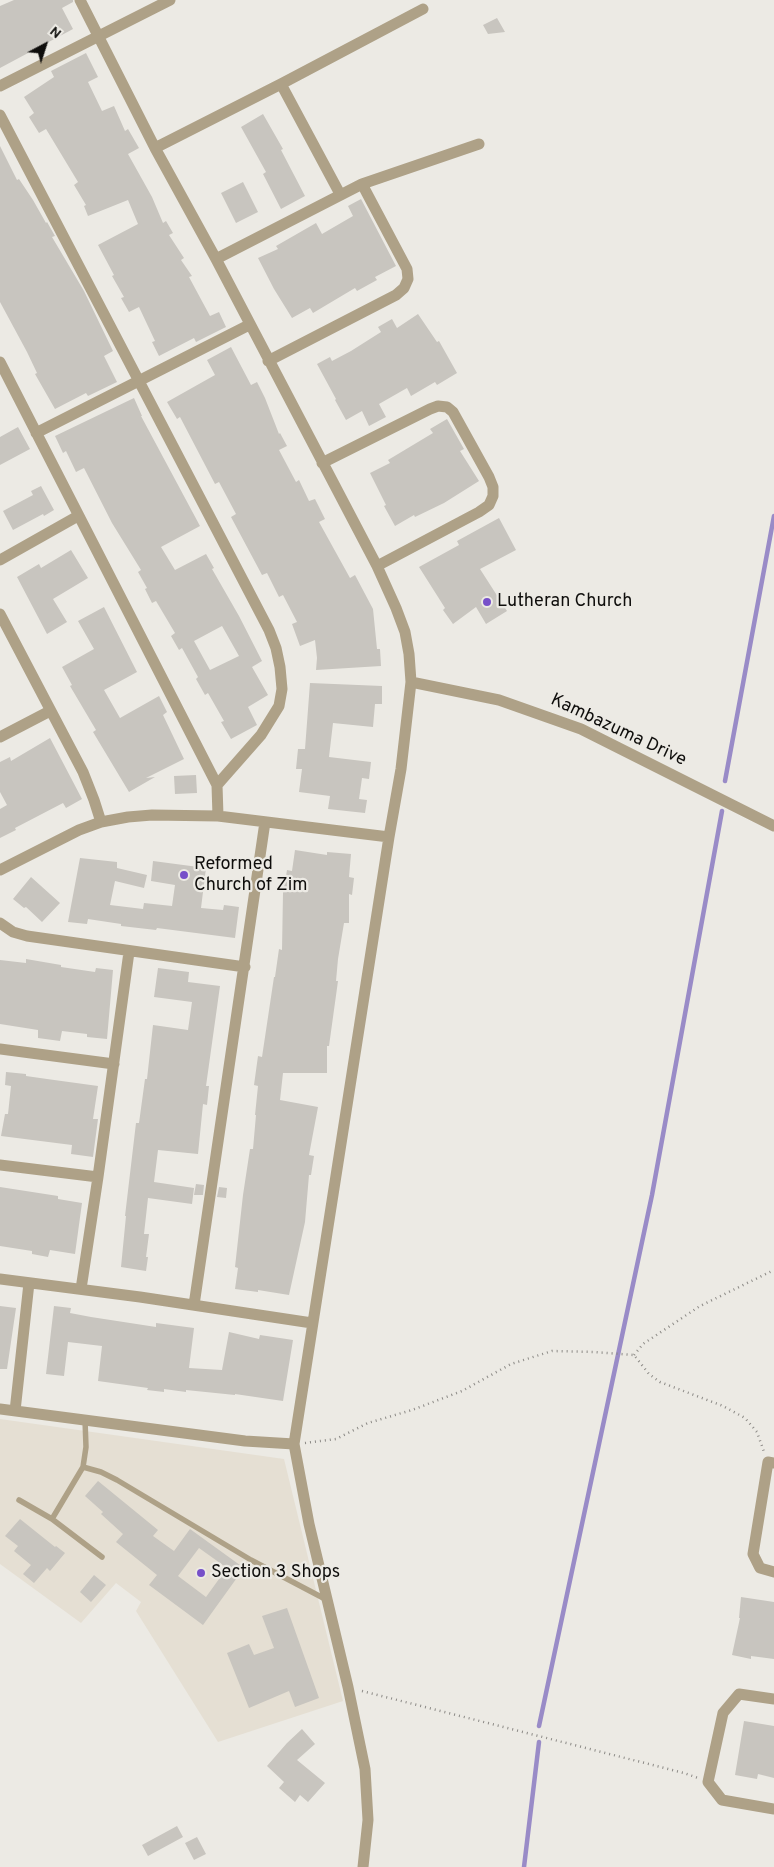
<!DOCTYPE html>
<style>
body{margin:0}
#map{position:relative;width:774px;height:1867px;overflow:hidden;background:#eceae4;font-family:Overpass,sans-serif}
canvas{display:block}
.north{position:absolute;left:20px;top:20px;width:50px;height:50px;-webkit-text-stroke:4px #eceae4;paint-order:stroke;rotate:40deg;font-size:14px;font-weight:700;line-height:20px;text-align:center;color:#0f0e0c}
.north::after{content:'';display:block;margin:auto;width:18px;height:22px;background:#0f0e0c;clip-path:polygon(50% 0,100% 100%,50% 72%,0 100%)}
</style>
<div id="map">
<canvas width="774" height="1867"></canvas>
<div class="north">N</div>
</div>
<script>
const context = document.querySelector('canvas').getContext('2d');
context.lineJoin = 'round';
function fill(path, color) {
  context.fillStyle = color;
  context.fill(path, 'evenodd');
}
function shape(rows) {
  const path = new Path2D();
  for (const r of rows) {
    path.moveTo(r[0], r[1]);
    for (let i = 2; i < r.length; i += 2) path.lineTo(r[i], r[i + 1]);
  }
  return path;
}
function trace(path, color, width, dash) {
  context.strokeStyle = color;
  context.lineWidth = width;
  context.lineCap = dash ? 'butt' : 'round';
  context.setLineDash(dash || []);
  context.stroke(path);
}
function drawText(font, color, halo, rows, align = 'center') {
  context.font = font + ' Overpass,sans-serif';
  context.lineWidth = 4.5;
  context.setLineDash([]);
  context.textBaseline = 'middle';
  context.strokeStyle = halo;
  context.fillStyle = color;
  for (const [text, x, y, turn = 0] of rows) {
    context.save();
    context.translate(x, y);
    context.rotate((+turn || 0) * Math.PI / 180);
    context.textAlign = isNaN(turn) ? turn : align;
    if (halo) context.strokeText(text, 0, 0);
    context.fillText(text, 0, 0);
    context.restore();
  }
}
fill(shape([
 [0,1419,284,1459,343,1701,218,1742,136,1611,141,1602,116,1583,81,1623,0,1564]
]), '#e5dfd3');
trace(shape([
 [725,781,774,516],
 [539,1726,652,1195,722,811],
 [524,1867,539,1742]
]), '#998bc7', 4.5);
fill(shape([
 [14,0,73,0,73,2,62,8,73,29,0,68,0,6],
 [497,18,505,32,488,34,483,25],
 [86,53,98,77,88,82,102,111,114,106,125,131,128,129,139,148,128,154,152,197,163,223,166,221,173,233,169,235,184,258,181,260,192,276,189,277,210,316,219,312,226,327,196,342,194,338,159,356,152,342,155,341,139,307,129,312,121,298,124,297,112,276,114,275,98,245,138,224,128,200,88,216,84,206,86,205,74,185,78,182,46,129,39,133,29,117,34,113,24,97,54,77,51,71],
 [263,114,283,149,281,150,305,196,281,209,263,174,266,172,241,127],
 [0,146,17,180,19,179,33,200,46,223,47,222,55,236,52,237,84,291,113,351,104,356,117,382,88,396,86,393,55,409,35,374,37,373,27,352,0,302],
 [243,182,258,212,236,223,221,193],
 [361,199,396,266,375,277,377,280,357,291,355,288,313,313,310,308,292,318,274,289,258,258,278,249,276,246,316,223,322,234,353,216,348,206],
 [418,314,437,342,439,341,457,373,437,385,435,382,411,396,407,388,379,404,386,417,369,426,362,411,346,420,335,400,336,399,317,364,330,357,332,361,351,351,381,332,378,327,392,319,397,328],
 [231,347,251,385,257,382,265,398,279,434,280,433,287,446,279,450,296,482,299,480,309,501,315,499,325,519,319,522,350,578,355,575,373,609,377,649,380,649,381,666,316,670,317,658,315,640,300,646,292,624,297,622,283,595,279,597,267,573,262,575,231,517,236,514,219,482,215,484,180,417,177,419,167,402,215,375,207,360],
 [134,398,142,416,141,416,200,526,161,547,175,570,206,554,214,568,212,569,239,616,262,661,252,667,268,695,248,707,257,725,231,739,221,722,224,721,208,693,205,695,196,679,198,677,182,648,179,650,171,636,175,633,156,601,152,603,145,589,147,588,138,572,141,570,112,523,84,468,76,472,66,451,63,453,55,436],
 [222,626,239,656,210,670,194,641],
 [447,419,464,449,460,451,479,481,444,503,415,517,414,515,395,526,384,506,386,505,370,473,390,463,388,460,433,433,430,429],
 [18,427,30,449,0,465,0,437],
 [41,486,54,510,44,516,43,514,13,530,3,511,33,495,31,491],
 [499,518,516,550,480,569,507,611,486,624,476,607,453,624,443,610,445,608,419,567,459,545,457,541],
 [71,550,88,578,53,599,67,622,47,634,17,577,39,564,41,568],
 [104,607,137,672,104,690,120,718,159,696,167,712,163,715,184,759,146,778,155,777,129,792,93,732,96,730,70,686,72,685,62,667,94,649,78,621],
 [310,683,382,686,382,704,375,704,373,727,333,723,329,757,371,762,369,779,362,778,359,799,367,800,365,813,328,809,330,796,299,792,302,769,296,769,298,749,305,749],
 [50,738,82,799,66,808,63,803,15,828,16,830,0,838,0,809,7,805,0,792,0,762,10,757,11,761],
 [196,775,197,793,175,794,174,776],
 [295,850,327,855,327,852,351,854,349,877,354,878,352,895,349,894,349,923,344,923,338,959,336,981,338,981,329,1046,327,1046,327,1073,283,1073,280,1100,318,1107,309,1155,314,1156,311,1175,309,1175,305,1222,289,1295,258,1290,258,1292,235,1289,238,1268,235,1267,243,1195,250,1149,253,1149,256,1115,255,1115,258,1086,254,1085,258,1056,262,1057,274,977,275,977,279,949,282,950,283,893,287,870,292,871],
 [80,858,117,862,117,868,147,875,144,888,115,881,110,905,143,909,144,903,172,906,175,885,151,881,153,861,206,868,201,908,223,910,224,905,239,907,235,938,157,928,156,930,121,926,121,924,88,919,87,924,68,922],
 [31,877,60,903,42,922,26,907,24,908,13,899],
 [26,959,61,965,61,967,95,972,96,968,113,970,107,1039,87,1037,87,1034,62,1031,60,1041,38,1038,38,1030,0,1024,0,960,26,963],
 [158,968,189,972,188,982,220,986,206,1086,209,1086,207,1105,203,1104,198,1154,158,1150,154,1182,194,1188,192,1204,148,1198,144,1234,149,1234,146,1257,148,1257,146,1271,121,1267,126,1216,125,1216,136,1123,139,1123,145,1079,147,1079,153,1025,188,1030,192,1002,154,997],
 [6,1072,26,1074,26,1076,47,1079,98,1086,93,1119,98,1119,93,1157,71,1154,72,1145,1,1136,5,1114,8,1114,11,1086,5,1085],
 [196,1184,204,1185,203,1195,194,1195],
 [0,1187,58,1196,58,1199,82,1203,75,1254,50,1250,48,1257,32,1254,32,1251,0,1246],
 [219,1187,227,1188,226,1198,217,1197],
 [0,1306,16,1308,7,1369,0,1369],
 [54,1306,71,1308,70,1313,91,1317,156,1327,156,1323,194,1328,189,1368,222,1370,229,1332,259,1339,260,1335,293,1340,283,1401,235,1394,235,1395,186,1390,186,1392,164,1389,164,1392,147,1390,148,1388,98,1381,102,1346,68,1342,64,1376,46,1374],
 [98,1481,158,1530,153,1536,174,1551,190,1529,244,1568,203,1625,149,1585,157,1575,116,1542,123,1534,101,1514,103,1512,85,1496],
 [199,1548,227,1568,206,1597,178,1576],
 [20,1519,55,1547,56,1546,65,1553,50,1571,47,1568,34,1583,23,1574,31,1565,14,1551,18,1546,5,1536],
 [94,1575,106,1585,91,1602,80,1592],
 [741,1597,774,1602,774,1659,751,1656,751,1659,732,1655,740,1618,739,1618],
 [287,1608,319,1698,295,1707,289,1691,249,1708,227,1653,249,1644,254,1655,274,1648,262,1616],
 [744,1721,774,1726,774,1778,758,1774,757,1779,735,1775],
 [302,1729,315,1744,297,1760,325,1783,308,1802,300,1795,295,1802,279,1788,284,1782,267,1766,287,1743],
 [177,1826,183,1837,148,1856,142,1845],
 [197,1837,206,1854,194,1860,185,1843]
]), '#c8c5bf');
trace(shape([
 [634,1355,643,1344,700,1306,774,1270],
 [305,1443,336,1439,368,1423,412,1410,462,1391,511,1364,552,1351,594,1352,634,1355,649,1374,660,1382,723,1406,745,1418,757,1432,764,1452],
 [362,1691,684,1773,698,1778]
]), '#8c8a86', 2.5, [1, 4]);
trace(shape([
 [85,1420,86,1447,83,1467,101,1472,117,1480,251,1560,327,1600],
 [19,1500,52,1519,102,1557],
 [52,1519,83,1467]
]), '#aea187', 5.5);
trace(shape([
 [80,0,155,148,216,259,377,566,396,608,405,632,409,654,411,682,401,769,389,837,294,1444,309,1524,348,1687,365,1769,368,1820,363,1867],
 [281,84,340,194],
 [0,86,170,0],
 [0,115,269,630,276,648,280,667,282,689,279,706,261,735,217,785],
 [155,148,281,84,423,9],
 [216,259,362,184,479,144],
 [268,361,396,295,404,288,408,279,407,269,362,184],
 [0,362,217,785,218,816],
 [36,433,249,325],
 [322,463,430,409,438,406,447,407,453,412,489,477,493,487,493,496,489,505,479,512,377,566],
 [0,560,78,516],
 [0,614,83,772,94,800,101,822],
 [411,682,499,700,581,729,774,826],
 [0,737,50,711],
 [0,870,79,830,101,822,128,817,152,815,218,816,389,837],
 [0,923,13,932,27,936,245,967],
 [0,1049,114,1064],
 [0,1165,98,1177],
 [0,1279,140,1297,312,1323],
 [81,1289,98,1177,129,952],
 [194,1305,265,822],
 [0,1409,245,1441,294,1444],
 [15,1411,29,1283],
 [774,1463,768,1462,753,1554,760,1568,774,1572],
 [774,1699,739,1694,723,1713,708,1782,722,1800,774,1809]
]), '#aea187', 11);
for (const [x, y, r, color] of [
 [487,602,5,"#7750c9"],
 [184,875,5,"#7750c9"],
 [201,1573,5,"#7750c9"]
]) {
  const dot = new Path2D();
  dot.arc(x, y, r, 0, 2 * Math.PI);
  context.fillStyle = color;
  context.fill(dot);
  trace(dot, '#eceae4', 2);
}
drawText('18px', '#0f0e0c', '#eceae4', [
 ["Lutheran Church",497,602],
 ["Reformed",194,865],
 ["Church of Zim",194,886],
 ["Section 3 Shops",211,1573]
], 'left');
drawText('18px', '#0f0e0c', '#eceae4', [
 ["Kambazuma Drive",618,731,25]
]);
</script>
